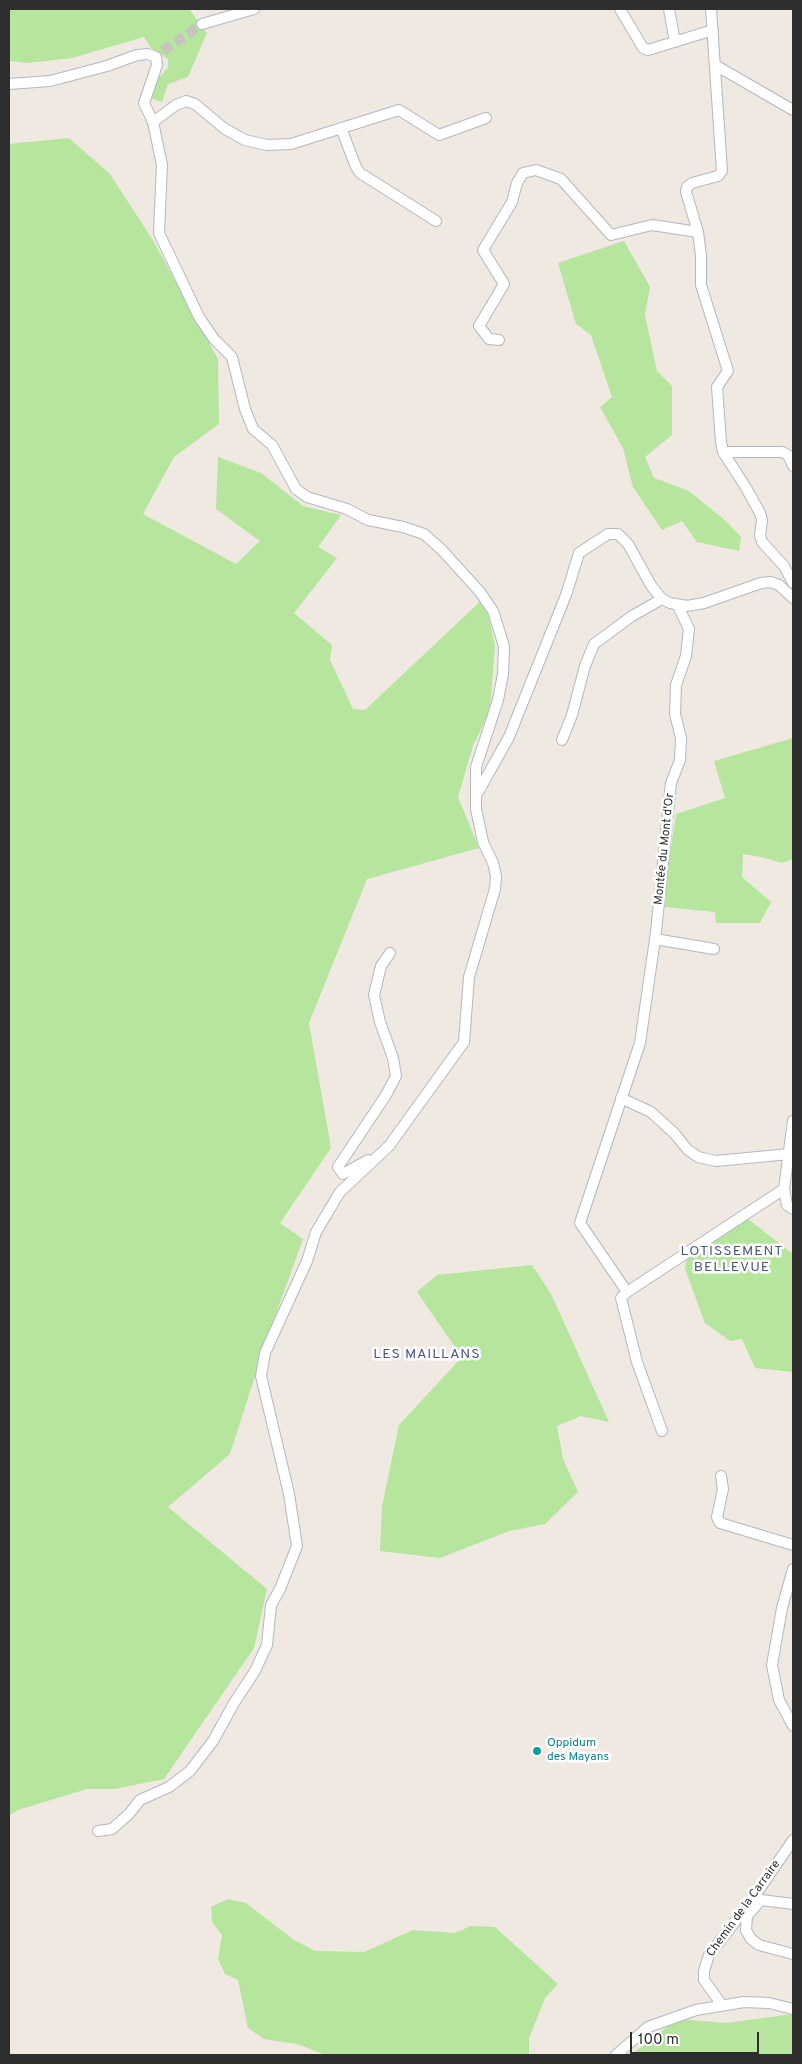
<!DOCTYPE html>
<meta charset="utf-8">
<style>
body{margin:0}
#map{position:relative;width:802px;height:2064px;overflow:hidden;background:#efe9e1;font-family:Overpass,sans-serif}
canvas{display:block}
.frame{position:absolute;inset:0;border:10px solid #2e2e2e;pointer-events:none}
.scale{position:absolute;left:630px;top:2032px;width:129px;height:22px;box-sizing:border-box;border:2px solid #2e2e2e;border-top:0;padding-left:6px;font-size:15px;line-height:18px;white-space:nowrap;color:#2e2e2e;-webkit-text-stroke:4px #fff;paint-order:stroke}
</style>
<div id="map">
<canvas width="802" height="2064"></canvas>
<div class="frame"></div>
<div class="scale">100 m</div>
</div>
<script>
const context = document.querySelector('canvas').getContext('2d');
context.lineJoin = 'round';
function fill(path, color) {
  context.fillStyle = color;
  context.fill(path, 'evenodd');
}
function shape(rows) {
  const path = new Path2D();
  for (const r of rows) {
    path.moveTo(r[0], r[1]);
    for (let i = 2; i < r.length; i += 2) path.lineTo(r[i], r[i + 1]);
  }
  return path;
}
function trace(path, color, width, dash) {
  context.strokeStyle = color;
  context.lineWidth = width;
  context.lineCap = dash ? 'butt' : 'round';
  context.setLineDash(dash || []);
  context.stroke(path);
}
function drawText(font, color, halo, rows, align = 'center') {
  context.font = font + ' Overpass,sans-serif';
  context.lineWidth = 5;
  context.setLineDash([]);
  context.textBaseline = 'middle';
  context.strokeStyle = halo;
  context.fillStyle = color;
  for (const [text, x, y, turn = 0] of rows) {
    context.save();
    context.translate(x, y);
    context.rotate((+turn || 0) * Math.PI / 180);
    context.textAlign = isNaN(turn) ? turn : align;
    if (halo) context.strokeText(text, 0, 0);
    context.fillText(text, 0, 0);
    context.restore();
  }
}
fill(shape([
 [9,9,189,9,207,33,188,77,168,84,162,102,151,98,154,82,168,68,168,59,151,48,144,37,72,58,28,63,9,61],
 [69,138,110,174,154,242,218,359,219,424,174,457,143,514,236,564,260,541,216,509,218,457,261,473,303,506,341,515,318,547,337,558,294,613,332,645,330,660,353,709,365,710,484,598,495,645,490,710,473,746,458,797,479,848,367,879,309,1023,331,1148,280,1223,303,1239,268,1336,230,1454,168,1507,267,1589,254,1648,164,1779,114,1789,87,1789,18,1810,9,1816,9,144],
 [624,241,650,287,645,315,657,371,672,386,672,435,645,457,654,478,689,491,726,521,741,537,739,551,697,542,682,521,662,530,633,487,623,448,600,407,612,397,591,335,576,324,558,263],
 [793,738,793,859,782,863,761,857,743,854,742,877,771,902,760,923,716,923,715,912,665,907,666,879,676,814,725,798,714,761],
 [748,1219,793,1254,793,1372,755,1368,742,1339,730,1341,705,1323,685,1269,687,1259],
 [532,1265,551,1294,609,1422,581,1416,557,1426,563,1459,578,1492,545,1524,509,1531,440,1558,380,1551,382,1506,399,1425,462,1357,417,1292,437,1275],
 [228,1899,246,1903,294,1940,315,1951,364,1952,413,1930,455,1933,471,1926,495,1927,558,1984,545,1998,529,2038,529,2055,322,2055,321,2053,297,2044,264,2039,248,2028,238,1980,225,1974,218,1959,222,1935,212,1922,211,1907],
 [793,2014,793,2055,631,2055,677,2019,726,2023]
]), '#b6e59e');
trace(shape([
 [163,51,202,24]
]), '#c8c4bd', 10, [10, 5]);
const minor = shape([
 [620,9,643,48,648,50,713,30],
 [669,9,675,42],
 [711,9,722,171,718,176,692,183,687,187,686,192,698,232,701,256,701,285,728,371,717,387,721,442,723,452,745,486,760,513,762,520,760,535,762,542,784,566,793,583],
 [202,24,254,9],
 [715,65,793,110],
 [9,84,50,81,107,66,137,55,148,54,156,57],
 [153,122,176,105,186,101,195,104,225,129,245,140,267,145,291,144,399,110,439,135,486,118],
 [341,128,356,167,360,173,436,221],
 [499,340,489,339,479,326,504,284,483,250,512,202,517,183,523,173,536,170,561,179,611,235,652,225,698,232],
 [723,452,782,452,788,455,793,466],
 [562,740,572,715,585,666,594,644,632,616,662,599],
 [477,794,509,737,566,595,579,553,608,534,618,534,628,544,652,587,662,599,670,603,687,606,704,603,761,583,770,582,779,585,793,598],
 [655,939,714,949],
 [621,1098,651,1112,675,1134,687,1149,698,1157,716,1161,789,1154],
 [793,1121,784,1189,787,1205,793,1209],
 [368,1160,343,1174,338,1167,386,1095,396,1076,393,1058,380,1022,374,995,381,966,390,953],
 [627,1292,580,1223,640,1043,656,932,671,783,680,760,681,738,675,714,676,685,686,656,689,629,678,606],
 [662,1431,637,1362,621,1298,627,1292,784,1189],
 [721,1476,723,1489,717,1517,720,1523,793,1545],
 [793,1569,782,1608,772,1665,779,1700,793,1726],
 [98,1831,112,1829,129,1814,140,1800,169,1787,190,1771,213,1741,234,1703,255,1671,267,1645,271,1605,280,1589,297,1546,289,1494,261,1376,265,1353,307,1261,316,1232,340,1192,389,1146,464,1042,469,977,495,889,496,876,493,863,483,842,476,809,476,767,498,700,503,674,504,646,493,611,480,592,442,550,424,534,403,527,368,520,347,509,307,497,296,489,272,445,253,429,245,409,232,357,214,339,199,317,159,233,162,165,153,122,144,103,157,65,156,57],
 [793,1904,761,1900,747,1916,746,1930,751,1939,759,1945,793,1954],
 [722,2005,704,1980,704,1971,709,1955,752,1900,793,1840],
 [616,2055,648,2027,696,2010,744,2002,769,2003,793,2009]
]);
trace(minor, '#b4b7c1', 12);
trace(minor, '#fff', 10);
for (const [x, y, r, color] of [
 [537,1751,5,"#0f9aa8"]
]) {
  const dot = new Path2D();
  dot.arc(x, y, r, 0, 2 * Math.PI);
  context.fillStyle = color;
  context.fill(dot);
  trace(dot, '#fff', 2);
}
drawText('12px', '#2e2e2e', '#fff', [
 ["Montée du Mont d'Or",665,849,-84],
 ["Chemin de la Carraire",744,1909,-54]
]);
drawText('12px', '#0d838f', '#fff', [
 ["Oppidum",547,1744],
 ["des Mayans",547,1758]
], 'left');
context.letterSpacing = '1px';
drawText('14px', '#4d5680', '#fff', [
 ["LOTISSEMENT",732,1252],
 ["BELLEVUE",732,1268],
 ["LES MAILLANS",427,1355]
]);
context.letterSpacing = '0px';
</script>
